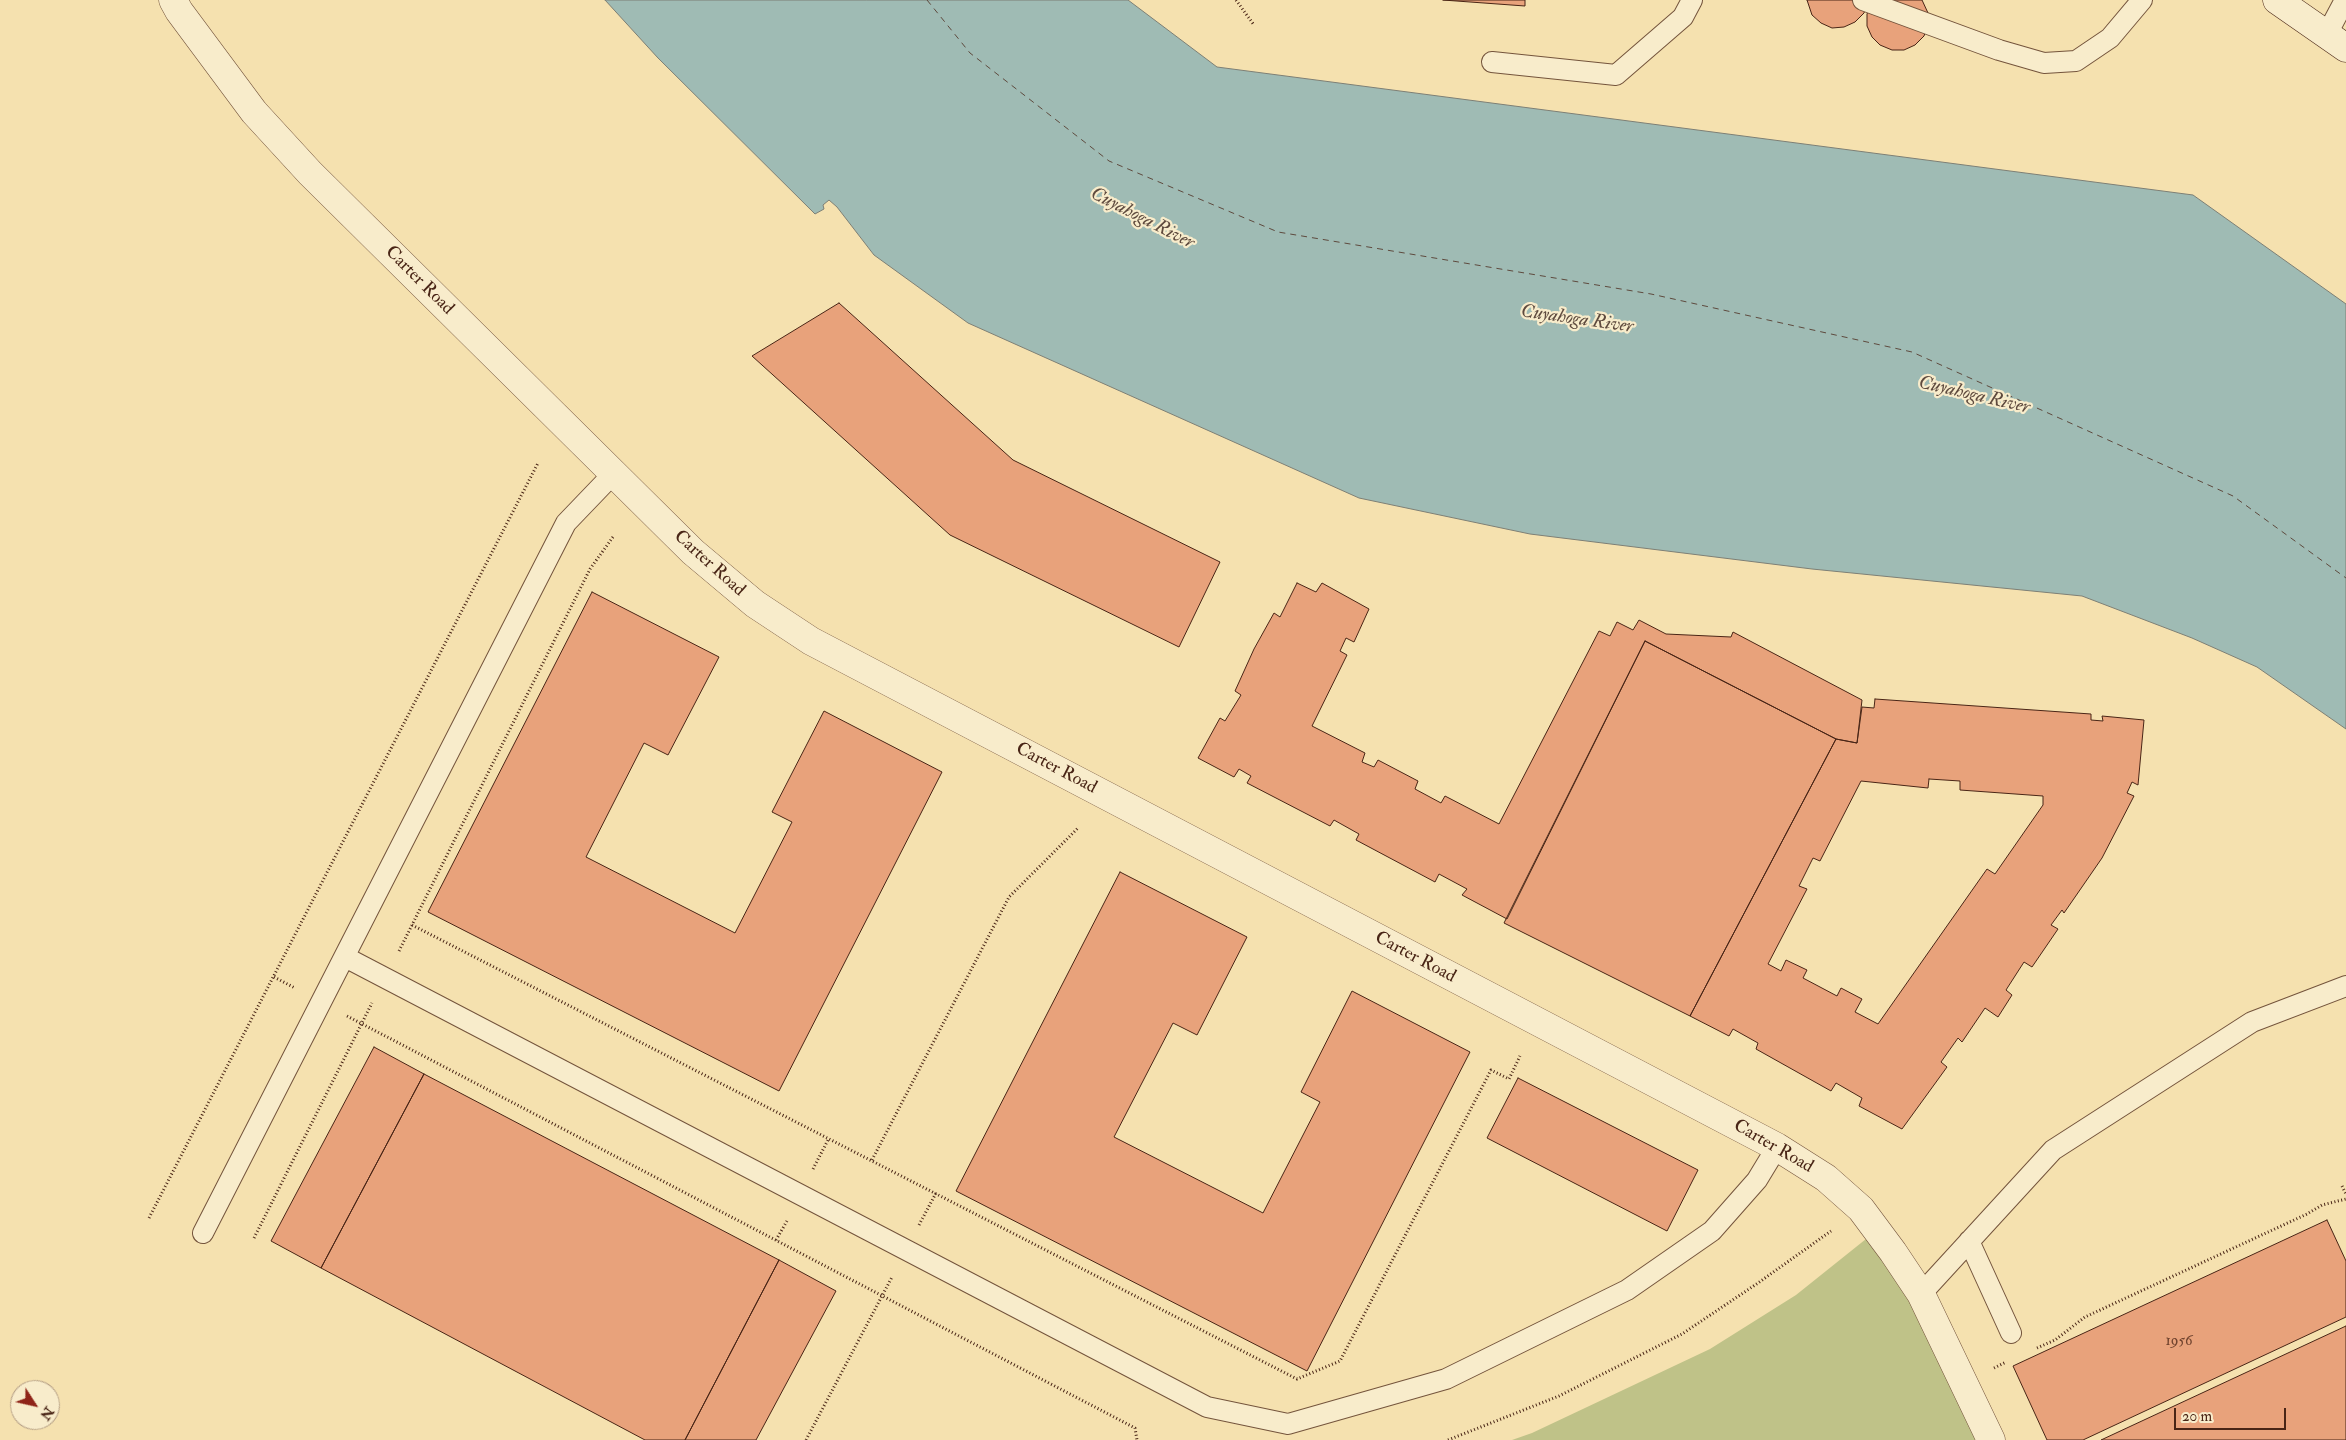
<!DOCTYPE html>
<style>
body{margin:0}
#map{position:relative;width:2346px;height:1440px;overflow:hidden;background:#f5e1af;font-family:"IM FELL Double Pica",serif}
canvas{display:block}
.north{position:absolute;left:10px;top:1380px;width:50px;height:50px;box-sizing:border-box;background:#f8eccb;border:1px solid #b29c83;border-radius:50%;rotate:125deg;font-size:14px;font-weight:700;line-height:20px;text-align:center;color:#492516}
.north::after{content:'';display:block;margin:auto;width:18px;height:22px;background:#8f2418;clip-path:polygon(50% 0,100% 100%,50% 72%,0 100%)}
.scale{position:absolute;left:2174px;top:1408px;width:112px;height:22px;box-sizing:border-box;border:2px solid #492516;border-top:0;padding-left:6px;font-size:15px;line-height:18px;white-space:nowrap;color:#492516;-webkit-text-stroke:4px #f8eccb;paint-order:stroke}
</style>
<div id="map">
<canvas width="2346" height="1440"></canvas>
<div class="north">N</div>
<div class="scale">20 m</div>
</div>
<script>
const context = document.querySelector('canvas').getContext('2d');
context.lineJoin = 'round';
function fill(path, color) {
  context.fillStyle = color;
  context.fill(path, 'evenodd');
}
function shape(rows) {
  const path = new Path2D();
  for (const r of rows) {
    path.moveTo(r[0], r[1]);
    for (let i = 2; i < r.length; i += 2) path.lineTo(r[i], r[i + 1]);
  }
  return path;
}
function trace(path, color, width, dash) {
  context.strokeStyle = color;
  context.lineWidth = width;
  context.lineCap = dash ? 'butt' : 'round';
  context.setLineDash(dash || []);
  context.stroke(path);
}
function drawText(font, color, halo, rows, align = 'center') {
  context.font = font + ' "IM FELL Double Pica",serif';
  context.lineWidth = 4.5;
  context.setLineDash([]);
  context.textBaseline = 'middle';
  context.strokeStyle = halo;
  context.fillStyle = color;
  for (const [text, x, y, turn = 0] of rows) {
    context.save();
    context.translate(x, y);
    context.rotate((+turn || 0) * Math.PI / 180);
    context.textAlign = isNaN(turn) ? turn : align;
    if (halo) context.strokeText(text, 0, 0);
    context.fillText(text, 0, 0);
    context.restore();
  }
}
fill(shape([
 [1876,1231,1991,1440,1512,1440,1532,1433,1710,1349,1796,1295]
]), '#bfc288');
const water = shape([
 [605,0,1128,0,1217,67,2193,195,2346,304,2346,729,2257,667,2192,638,2082,596,1812,569,1530,534,1359,498,968,323,874,255,837,207,829,200,823,205,824,209,815,214,658,58,605,0]
]);
fill(water, '#9fbbb4');
trace(water, '#7d7f75', 1);
trace(shape([
 [927,0,970,53,1109,161,1278,232,1651,294,1912,352,2233,496,2346,578]
]), '#5e4a3e', 1, [6, 5]);
const building = shape([
 [1443,0,1525,0,1525,6,1443,0],
 [1807,0,1868,0,1868,2,1864,13,1855,22,1844,27,1832,28,1821,23,1812,15,1807,0],
 [1873,0,1922,0,1928,13,1928,24,1924,36,1915,45,1904,50,1892,50,1880,45,1872,37,1867,26,1867,14,1873,0],
 [839,303,1013,460,1220,562,1179,647,950,535,752,356,839,303],
 [1297,583,1316,592,1322,583,1369,609,1354,642,1346,638,1340,651,1347,655,1312,726,1365,753,1362,762,1374,767,1378,760,1418,781,1415,789,1441,803,1445,796,1499,824,1599,631,1610,636,1617,622,1633,630,1639,620,1666,634,1731,637,1733,632,1862,700,1857,743,1836,739,1645,641,1507,919,1462,895,1467,889,1439,874,1435,882,1356,840,1359,834,1334,820,1330,826,1247,783,1251,776,1239,769,1234,777,1198,758,1220,718,1225,721,1241,695,1235,691,1254,649,1274,613,1280,617,1297,583],
 [592,592,719,657,668,755,644,743,586,857,735,933,792,822,772,812,824,711,942,772,779,1091,428,912,592,592],
 [1645,641,1836,739,1690,1016,1504,923,1645,641],
 [1875,699,2091,714,2091,720,2103,721,2102,716,2144,720,2138,785,2132,782,2127,793,2134,796,2102,858,2064,913,2062,910,2051,925,2058,929,2032,967,2024,962,2006,990,2012,995,1998,1017,1985,1008,1962,1042,1958,1038,1941,1062,1947,1067,1902,1129,1859,1106,1862,1098,1836,1083,1831,1091,1756,1049,1758,1043,1733,1029,1729,1036,1690,1016,1836,739,1857,743,1862,707,1874,708,1875,699],
 [1929,779,1960,781,1960,790,2043,796,2043,805,1995,874,1987,869,1878,1024,1855,1012,1862,999,1841,988,1837,996,1803,978,1807,970,1786,960,1781,971,1768,964,1807,889,1799,886,1813,858,1820,861,1861,781,1928,788,1929,779],
 [1120,872,1247,937,1197,1035,1173,1023,1114,1137,1263,1213,1320,1102,1301,1092,1352,991,1470,1052,1307,1371,956,1191,1120,872],
 [374,1047,424,1074,321,1268,271,1241,374,1047],
 [424,1074,779,1260,685,1440,645,1440,321,1268,424,1074],
 [1518,1078,1698,1170,1667,1231,1487,1138,1518,1078],
 [2327,1220,2346,1261,2346,1317,2083,1440,2047,1440,2013,1366,2327,1220],
 [779,1260,836,1291,756,1440,685,1440,779,1260],
 [2346,1326,2346,1440,2101,1440,2346,1326]
]);
fill(building, '#e8a27b');
trace(building, '#492516', 1);
const lane = shape([
 [1863,0,1999,50,2044,63,2076,61,2110,38,2142,0],
 [2327,34,2345,0],
 [1492,62,1616,75,1683,17,1692,0],
 [345,957,1207,1407,1288,1424,1446,1379,1627,1290,1712,1231,1757,1180,1777,1147],
 [203,1233,566,523,613,474],
 [1969,1241,2011,1333],
 [1921,1294,2053,1150,2252,1022,2346,986]
]);
const street = shape([
 [173,0,179,11,254,112,310,173,693,552,755,604,811,641,1777,1147,1826,1178,1861,1209,1893,1252,1921,1294,1991,1440]
]);
const secondary = shape([
 [2277,0,2346,48]
]);
trace(lane, '#74543c', 22);
trace(street, '#74543c', 29);
trace(secondary, '#492516', 29);
trace(shape([
 [1236,0,1254,25],
 [412,925,1297,1379,1340,1361,1491,1070,1509,1079,1520,1056],
 [399,951,590,569,613,537],
 [274,977,295,988],
 [347,1016,1135,1428,1137,1440],
 [872,1160,1009,897,1079,827],
 [813,1169,829,1138],
 [2342,1186,2346,1194],
 [149,1218,538,463],
 [919,1225,936,1193],
 [254,1238,372,1003],
 [776,1240,787,1221],
 [2037,1348,2055,1340,2085,1317,2307,1214,2322,1205,2346,1199],
 [1994,1368,2006,1362],
 [806,1440,892,1277],
 [1448,1440,1559,1396,1682,1334,1758,1283,1831,1231]
]), '#492516', 3, [1, 2.5]);
trace(lane, '#f8eccb', 20);
trace(street, '#f8eccb', 28);
trace(secondary, '#f8eccb', 28);
drawText('15px', '#71442f', null, [
 ["1956",2179,1342]
]);
drawText('18px', '#492516', '#f8eccb', [
 ["Carter Road",419,281,45],
 ["Carter Road",709,564,42],
 ["Carter Road",1056,769,28],
 ["Carter Road",1415,958,28],
 ["Carter Road",1773,1147,30]
]);
drawText('italic 19px', '#5e4a3e', '#f8eccb', [
 ["Cuyahoga River",1142,219,27],
 ["Cuyahoga River",1577,320,8],
 ["Cuyahoga River",1974,396,13]
]);
</script>
